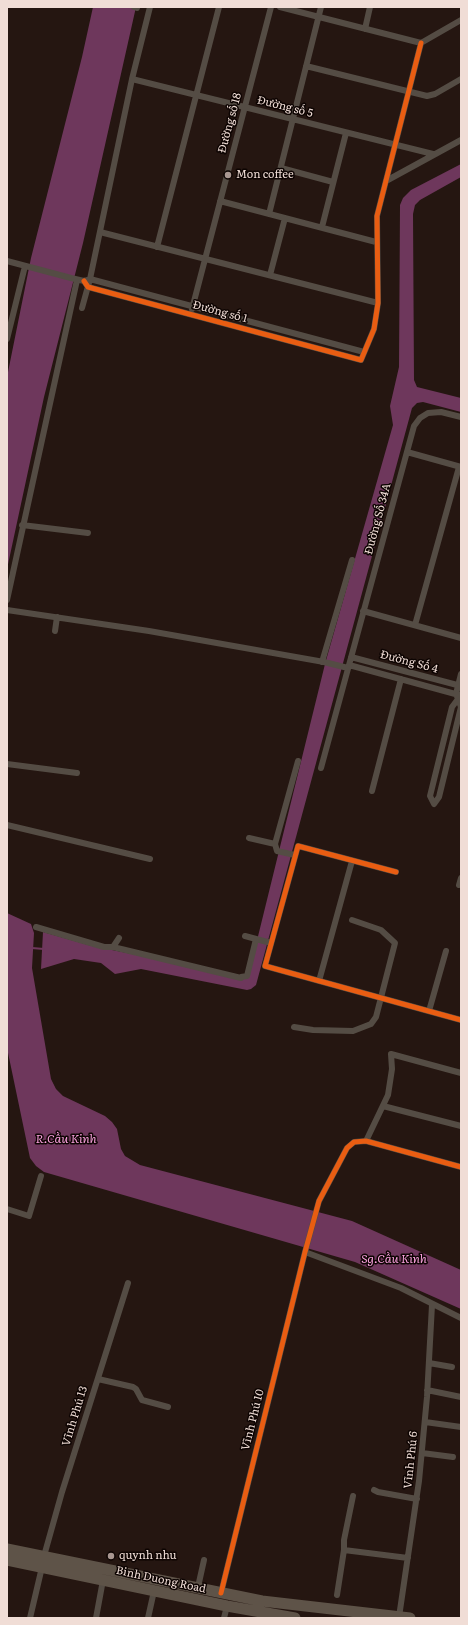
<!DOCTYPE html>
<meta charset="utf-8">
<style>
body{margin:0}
#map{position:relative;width:468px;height:1625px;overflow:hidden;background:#251611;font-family:Literata,serif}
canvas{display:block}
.frame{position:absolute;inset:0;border:8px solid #f0ddd6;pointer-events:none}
</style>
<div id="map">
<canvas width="468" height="1625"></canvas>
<div class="frame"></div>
</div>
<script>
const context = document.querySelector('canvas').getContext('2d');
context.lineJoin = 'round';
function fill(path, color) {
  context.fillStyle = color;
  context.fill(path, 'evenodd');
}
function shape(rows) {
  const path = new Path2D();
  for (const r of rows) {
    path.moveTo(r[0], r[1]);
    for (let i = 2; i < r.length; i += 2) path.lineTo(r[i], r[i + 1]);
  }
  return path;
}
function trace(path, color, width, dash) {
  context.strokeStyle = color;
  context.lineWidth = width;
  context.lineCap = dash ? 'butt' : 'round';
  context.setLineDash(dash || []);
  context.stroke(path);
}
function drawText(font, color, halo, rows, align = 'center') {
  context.font = font + ' Literata,serif';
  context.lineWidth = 3;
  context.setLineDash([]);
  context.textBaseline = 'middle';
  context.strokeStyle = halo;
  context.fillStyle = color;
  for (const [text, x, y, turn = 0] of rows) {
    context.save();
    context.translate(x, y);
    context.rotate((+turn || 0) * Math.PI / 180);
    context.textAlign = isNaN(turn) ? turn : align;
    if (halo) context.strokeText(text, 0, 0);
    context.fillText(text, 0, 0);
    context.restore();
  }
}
fill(shape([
 [93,7,136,7,83,243,44,397,7,569,7,377,31,258,82,57],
 [461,164,461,177,420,200,415,205,413,214,414,380,417,387,461,398,461,412,423,402,417,403,412,408,256,985,251,989,247,990,141,969,115,974,101,963,74,959,41,969,43,932,92,946,248,977,325,664,393,425,390,406,399,367,400,205,403,198,411,190],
 [7,913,31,924,34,933,32,968,51,1079,56,1089,63,1096,105,1116,112,1122,117,1129,121,1149,125,1156,140,1165,352,1221,461,1270,461,1309,355,1262,44,1172,36,1166,30,1158,7,1048]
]), '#6e375c');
trace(shape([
 [32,948,44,949]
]), '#6e375c', 2);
trace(shape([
 [134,7,137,8],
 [280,7,421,43,461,20],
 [365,29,370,7],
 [306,66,427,96,435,94,461,79],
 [132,79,433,154],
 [281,168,333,182],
 [386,181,461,140],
 [220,201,376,242],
 [269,214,321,7],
 [322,227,346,133],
 [100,232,378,303],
 [157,247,219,7],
 [7,261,71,278,84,281,90,279,364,352],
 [270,275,285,218],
 [84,281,88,287,361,360,374,329,378,303,377,216,421,43],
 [82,308,90,279,132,79,150,7],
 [192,309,271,7],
 [7,339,25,266],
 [407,452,461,467],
 [22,525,88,533],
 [7,600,77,280],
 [7,610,149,631,324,662,348,668],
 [363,611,461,638],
 [415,625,459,467],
 [55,631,57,617],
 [351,657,461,686],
 [322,662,352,560],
 [349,665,459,695],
 [461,674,456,694,458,699,461,707,439,797,434,804,430,796,452,707,458,699,461,697],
 [7,764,77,773],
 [321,768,414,426,420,418,428,413,441,412,461,417],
 [372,791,401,679],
 [7,825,150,859],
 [249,838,275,844,277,851,295,855],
 [275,844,298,761],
 [396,872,298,846,265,966,461,1020],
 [459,885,461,878],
 [36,927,104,947,113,947,119,938],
 [245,936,271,943],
 [113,947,241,978],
 [241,977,247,976,256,939],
 [319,981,352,861],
 [429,1011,446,951],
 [294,1027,313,1030,353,1031,371,1024,376,1017,395,943,381,930,352,920],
 [383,1106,461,1126],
 [366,1141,388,1095,392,1069,391,1054,461,1073],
 [7,1209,29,1216,41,1176],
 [305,1252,401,1288,461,1318],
 [429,1363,452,1367],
 [98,1379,133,1387,136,1389,142,1400,168,1407],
 [427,1390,461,1397],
 [425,1422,461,1427],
 [422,1453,453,1457],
 [374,1490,378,1492,417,1499],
 [353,1496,344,1540,344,1550,408,1558],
 [44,1556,62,1492,128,1283],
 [198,1587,204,1560],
 [221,1593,305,1252,319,1201,347,1148,354,1142,366,1141,461,1167],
 [337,1595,344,1550],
 [399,1617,419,1481,427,1397,432,1305],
 [30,1618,42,1567],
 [96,1618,103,1580],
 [148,1618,154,1591],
 [224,1618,227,1606]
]), '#544c44', 6);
trace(shape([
 [7,1549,262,1601,410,1618],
 [7,1560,227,1606,295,1618]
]), '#5e5348', 11);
trace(shape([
 [84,281,88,287,361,360,374,329,378,303,377,216,421,43],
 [396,872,298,846,265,966,461,1020],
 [221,1593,305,1252,319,1201,347,1148,354,1142,366,1141,461,1167]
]), '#e95d12', 5);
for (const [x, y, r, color] of [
 [228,175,4,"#a99791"],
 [111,1556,4,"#a99791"]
]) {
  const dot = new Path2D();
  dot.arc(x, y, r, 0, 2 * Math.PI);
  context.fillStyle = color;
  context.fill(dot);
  trace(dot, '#0d0402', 1.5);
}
drawText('11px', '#f0ddd6', '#0d0402', [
 ["Đường số 5",285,107,14],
 ["Đường số 18",230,123,-75],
 ["Đường số 1",220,312,15],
 ["Đường Số 34A",378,519,-75],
 ["Đường Số 4",409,662,15],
 ["Vĩnh Phú 13",75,1416,-73],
 ["Vĩnh Phú 10",253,1420,-76],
 ["Vĩnh Phú 6",411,1460,-84],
 ["Binh Duong Road",161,1580,12]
]);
drawText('11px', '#f0ddd6', '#0d0402', [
 ["Mon coffee",236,175],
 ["quynh nhu",119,1556]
], 'left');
drawText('italic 12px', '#faa1de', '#0d0402', [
 ["R.Cầu Kinh",66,1139],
 ["Sg.Cầu Kinh",394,1259]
]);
</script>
